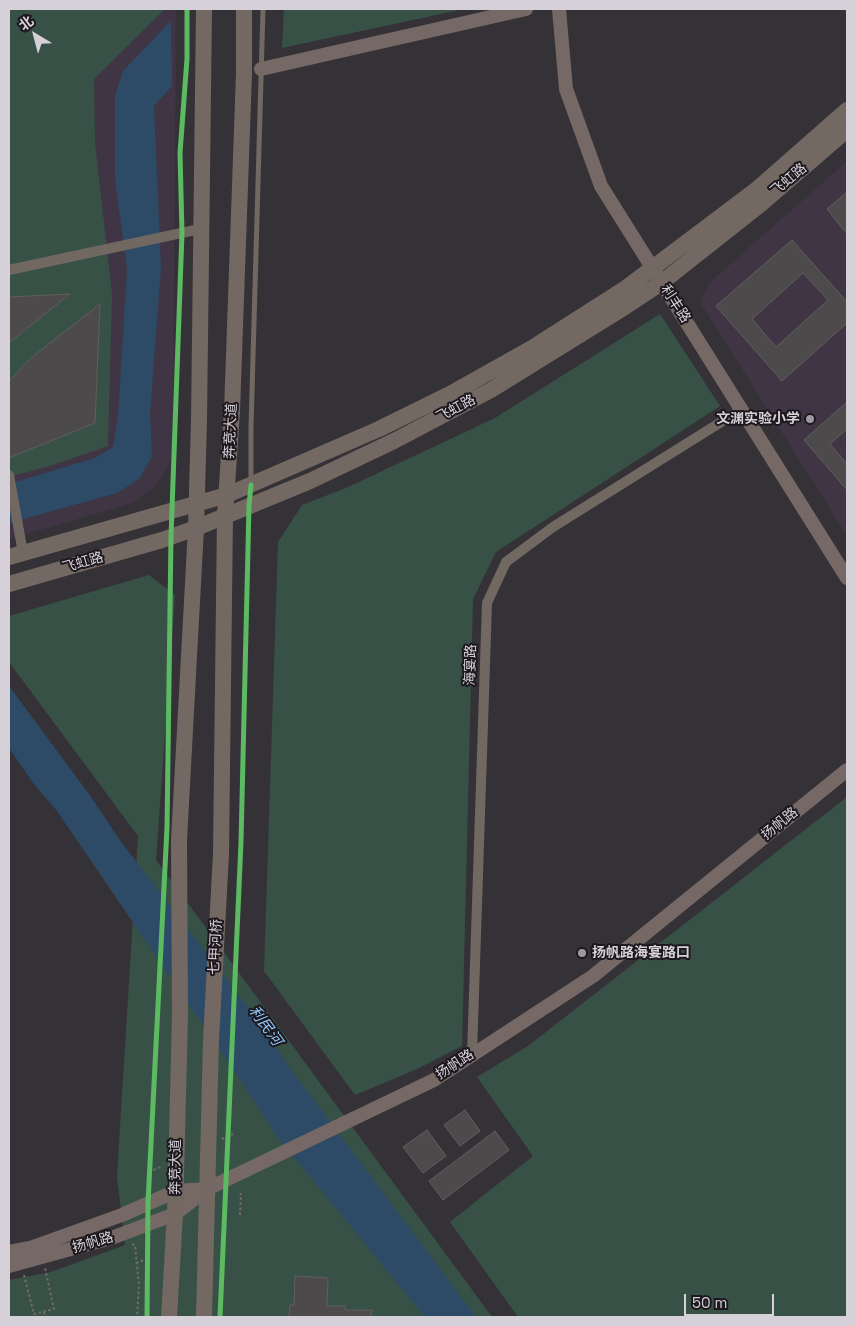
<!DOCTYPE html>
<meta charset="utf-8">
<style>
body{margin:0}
#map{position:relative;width:856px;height:1326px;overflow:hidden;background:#353237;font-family:"Space Grotesk","Noto Sans SC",sans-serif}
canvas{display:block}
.frame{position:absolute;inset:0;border:10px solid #d6d1d8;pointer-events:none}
.north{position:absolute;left:10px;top:10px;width:50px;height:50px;-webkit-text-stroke:4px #1c181d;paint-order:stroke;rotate:323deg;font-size:14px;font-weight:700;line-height:20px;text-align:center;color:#d6d1d8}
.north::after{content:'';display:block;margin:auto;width:18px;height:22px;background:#d6d1d8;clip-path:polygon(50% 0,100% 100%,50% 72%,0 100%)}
.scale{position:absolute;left:684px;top:1294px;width:90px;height:22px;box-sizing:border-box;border:2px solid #d6d1d8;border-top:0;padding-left:6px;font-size:15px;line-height:18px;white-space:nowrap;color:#d6d1d8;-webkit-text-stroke:4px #1c181d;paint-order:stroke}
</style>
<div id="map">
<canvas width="856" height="1326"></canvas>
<div class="frame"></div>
<div class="north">北</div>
<div class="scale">50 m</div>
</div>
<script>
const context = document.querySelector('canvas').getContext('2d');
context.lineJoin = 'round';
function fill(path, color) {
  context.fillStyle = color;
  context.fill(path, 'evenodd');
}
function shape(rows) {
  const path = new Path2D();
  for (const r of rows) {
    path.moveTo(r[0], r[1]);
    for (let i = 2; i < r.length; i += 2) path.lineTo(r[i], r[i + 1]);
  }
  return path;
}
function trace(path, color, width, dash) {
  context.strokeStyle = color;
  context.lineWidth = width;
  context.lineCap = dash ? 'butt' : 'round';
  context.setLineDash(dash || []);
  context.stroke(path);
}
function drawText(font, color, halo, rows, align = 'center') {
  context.font = font + ' "Space Grotesk","Noto Sans SC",sans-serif';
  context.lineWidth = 4;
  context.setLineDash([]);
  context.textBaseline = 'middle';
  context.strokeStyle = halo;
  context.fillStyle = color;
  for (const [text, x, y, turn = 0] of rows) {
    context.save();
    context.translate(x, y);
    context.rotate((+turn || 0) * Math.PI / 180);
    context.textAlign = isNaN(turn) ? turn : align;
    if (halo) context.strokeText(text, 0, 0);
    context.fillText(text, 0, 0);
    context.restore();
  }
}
fill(shape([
 [9,9,176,9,173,453,164,474,154,487,133,503,9,539],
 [847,161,847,536,700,302,709,283]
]), '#3f3544');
fill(shape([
 [9,9,165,9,94,79,95,143,112,294,108,446,50,466,9,477],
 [284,9,464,9,282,48],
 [660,314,720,406,496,552,473,599,462,1046,417,1069,355,1095,264,971,278,542,302,505,346,488,495,418],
 [149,575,175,595,156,860,492,1317,9,1317,9,1280,51,1272,125,1245,117,1176,138,836,9,662,9,616],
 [847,797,847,1317,518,1317,450,1222,533,1156,477,1077,528,1046]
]), '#385146');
fill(shape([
 [171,21,172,86,154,106,161,268,150,413,152,457,139,479,117,493,9,523,9,484,95,458,113,447,118,417,127,269,115,179,115,96,123,71],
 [9,686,89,794,119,839,256,1018,290,1068,476,1317,425,1317,275,1134,247,1090,57,811,33,783,9,748]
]), '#2d4b66');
const building = shape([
 [847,192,847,234,827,209,847,192],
 [792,240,847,302,847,323,782,381,716,306,792,240],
 [803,273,828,300,776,347,752,319,803,273],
 [70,294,9,343,9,297,70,294],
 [100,304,95,423,9,458,9,381,32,357,100,304],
 [847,402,847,429,830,444,847,464,847,490,804,440,847,402],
 [465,1110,480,1131,460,1146,444,1125,465,1110],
 [427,1130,446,1156,423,1173,403,1147,427,1130],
 [495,1131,509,1150,443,1200,429,1181,495,1131],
 [295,1276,328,1278,327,1306,345,1306,345,1310,372,1310,371,1317,289,1317,290,1305,294,1305,295,1276]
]);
fill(building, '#4d4a4b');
trace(building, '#615e5e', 1);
trace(shape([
 [222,1139,233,1134],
 [149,1172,163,1166],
 [240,1215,241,1193],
 [132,1244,135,1245,139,1286,137,1317],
 [136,1263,147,1259],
 [24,1275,34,1314,54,1309,45,1268],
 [44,1312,45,1317]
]), '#726b69', 2, [2.5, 2.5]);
trace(shape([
 [251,482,251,427,263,9]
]), '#726862', 5);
trace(shape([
 [9,270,200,229],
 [9,475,23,553],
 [472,1054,487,603,506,562,553,527,742,409]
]), '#726862', 10);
trace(shape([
 [559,9,566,89,601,186,847,578],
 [261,69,526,9],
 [9,1252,30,1248,122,1215,176,1191,207,1189],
 [9,1266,114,1237,175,1214,207,1189,434,1080,593,976,847,770]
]), '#766965', 14);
trace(shape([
 [9,557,227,495,379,429,450,394,532,348,626,288,756,190,847,110],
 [9,584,162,540,196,528,310,481,394,441,491,390,617,312,661,283,761,204,847,130],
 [169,1317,175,1214,180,1016,179,840,196,528,199,421,204,9],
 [204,1317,211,1040,221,854,225,515,232,411,244,73,244,9]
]), '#746863', 16);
trace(shape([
 [147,1317,148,1203,167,828,171,537,182,233,180,153,187,59,187,9],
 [220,1317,241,842,249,506,251,485]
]), '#5cba63', 5);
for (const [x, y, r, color] of [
 [810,419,5,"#9e99a0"],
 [582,953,5,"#9e99a0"]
]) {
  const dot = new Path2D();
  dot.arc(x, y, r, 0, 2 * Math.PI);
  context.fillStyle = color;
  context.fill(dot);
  trace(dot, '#1c181d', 2);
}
drawText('14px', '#d6d1d8', '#1c181d', [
 ["飞虹路",789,180,-40],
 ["利丰路",675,304,57],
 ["飞虹路",456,409,-28],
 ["奔竞大道",231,431,-87],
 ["飞虹路",83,563,-16],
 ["海宴路",471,665,-88],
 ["扬帆路",780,824,-39],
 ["七甲河桥",216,947,-87],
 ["扬帆路",455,1065,-33],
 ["奔竞大道",176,1167,-89],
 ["扬帆路",93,1243,-16]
]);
drawText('bold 14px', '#d6d1d8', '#1c181d', [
 ["文渊实验小学",800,419],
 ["扬帆路海宴路口",592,953,"left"]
], 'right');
drawText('italic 15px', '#8ec6fa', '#1c181d', [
 ["利民河",265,1026,54]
]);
</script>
